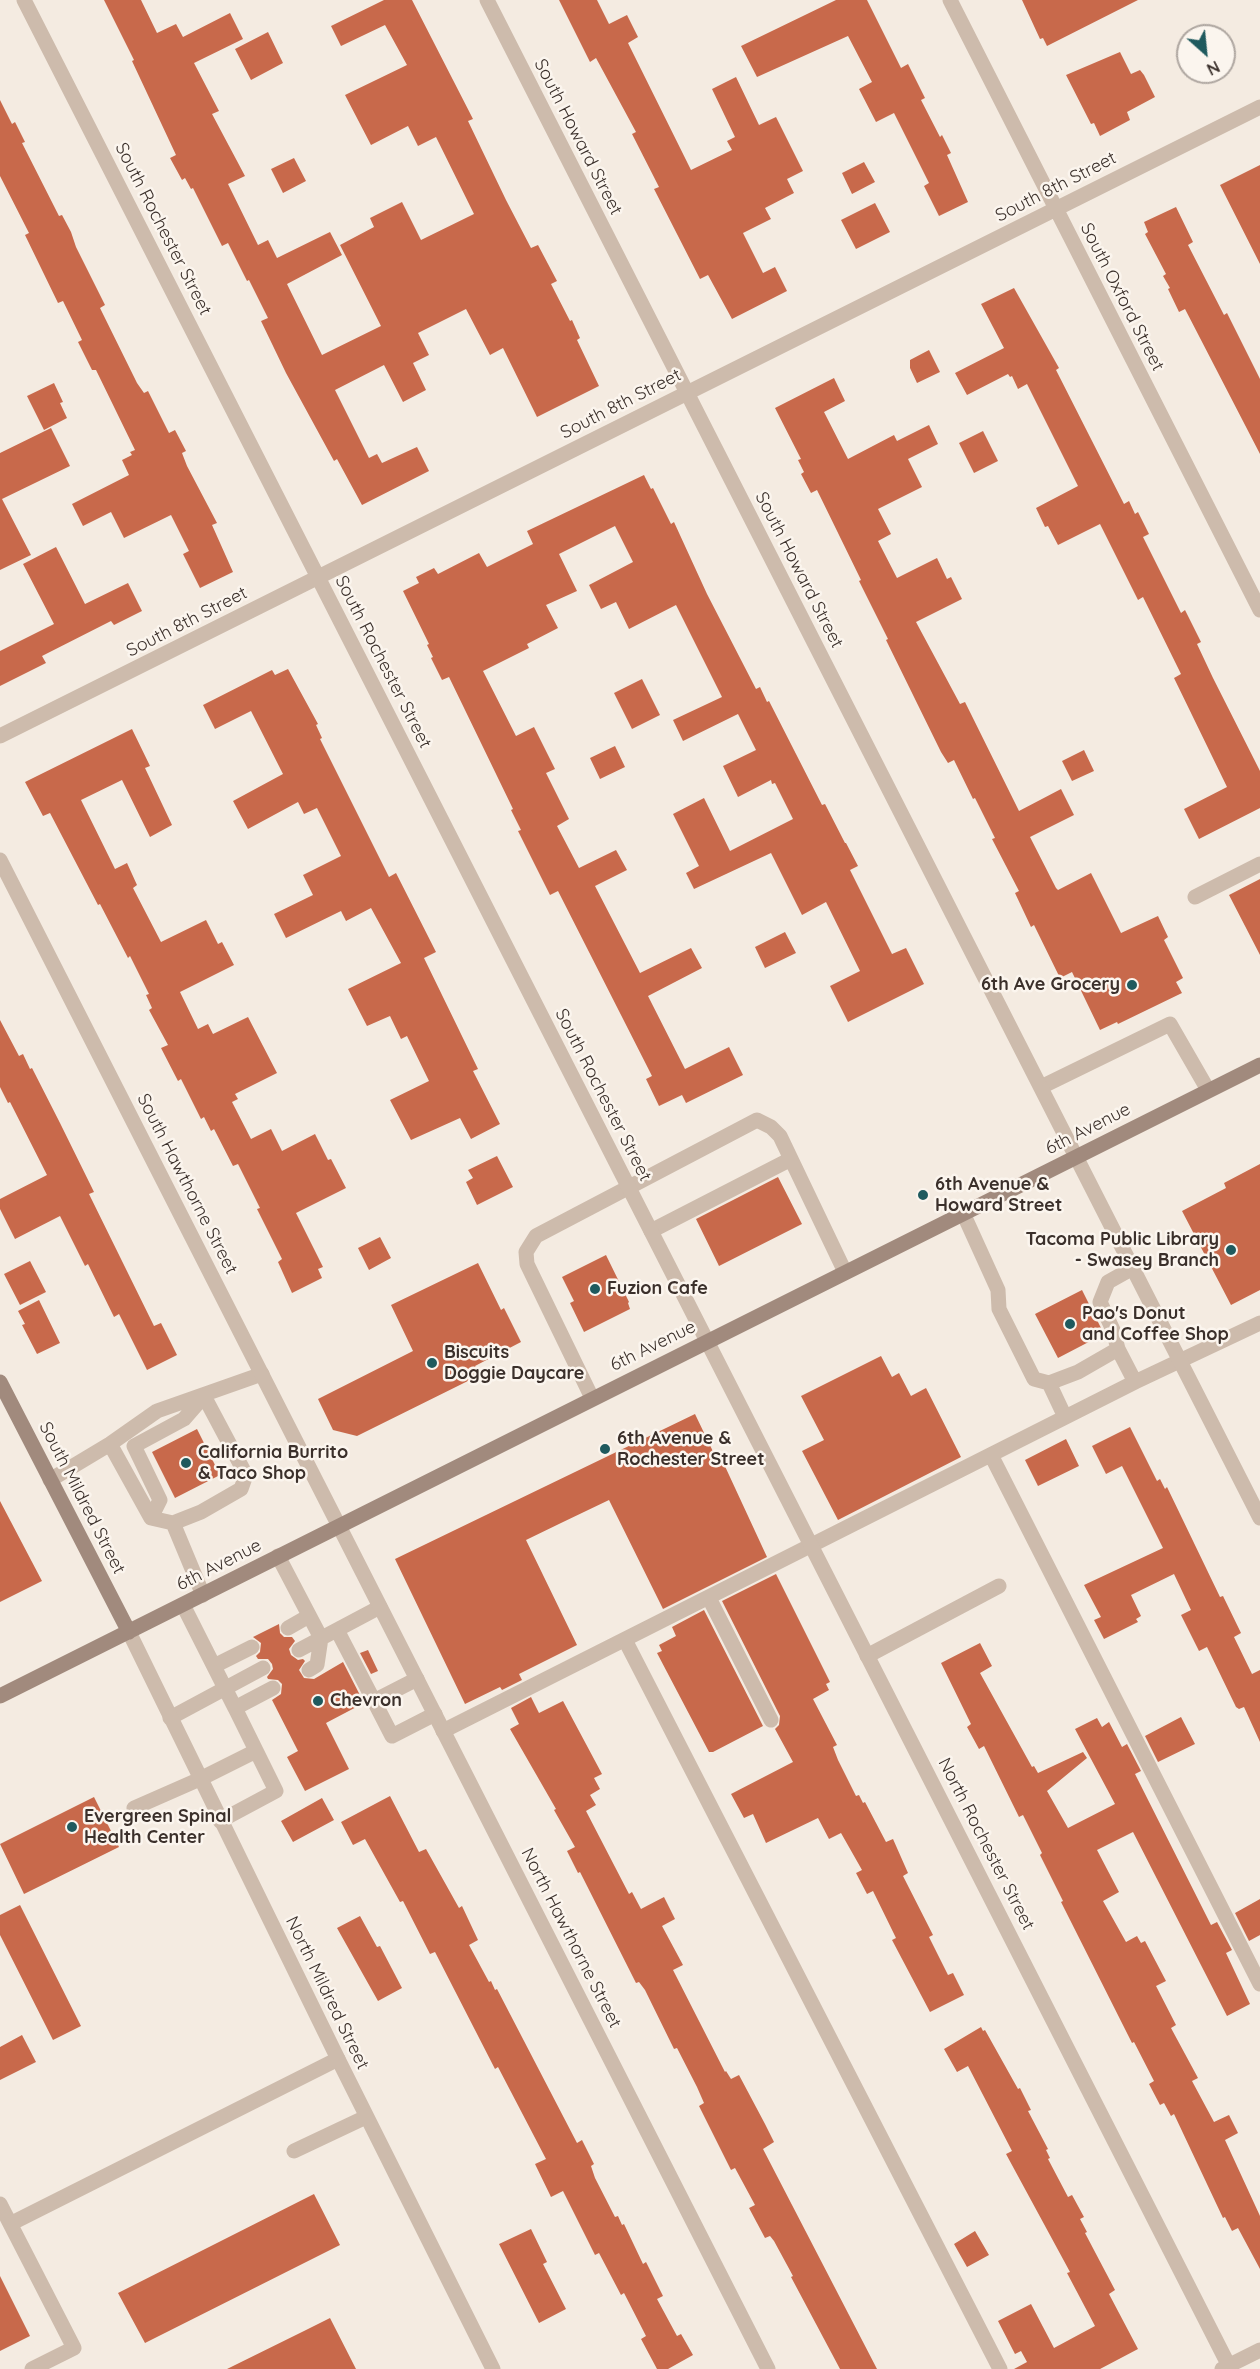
<!DOCTYPE html>
<style>
body{margin:0}
#map{position:relative;width:1260px;height:2369px;overflow:hidden;background:#f4ebe1;font-family:Quicksand,sans-serif}
canvas{display:block}
.north{position:absolute;left:1176px;top:24px;width:60px;height:60px;box-sizing:border-box;background:#fbf5ee;border:2px solid #aea6a0;border-radius:50%;rotate:153deg;font-size:16px;font-weight:700;line-height:24px;text-align:center;color:#3b302b}
.north::after{content:'';display:block;margin:auto;width:21px;height:27px;background:#1f5a5e;clip-path:polygon(50% 0,100% 100%,50% 72%,0 100%)}
</style>
<div id="map">
<canvas width="1260" height="2369"></canvas>
<div class="north">N</div>
</div>
<script>
const context = document.querySelector('canvas').getContext('2d');
context.lineJoin = 'round';
function fill(path, color) {
  context.fillStyle = color;
  context.fill(path, 'evenodd');
}
function shape(rows) {
  const path = new Path2D();
  for (const r of rows) {
    path.moveTo(r[0], r[1]);
    for (let i = 2; i < r.length; i += 2) path.lineTo(r[i], r[i + 1]);
  }
  return path;
}
function trace(path, color, width, dash) {
  context.strokeStyle = color;
  context.lineWidth = width;
  context.lineCap = dash ? 'butt' : 'round';
  context.setLineDash(dash || []);
  context.stroke(path);
}
function drawText(font, color, halo, rows, align = 'center') {
  context.font = font + ' Quicksand,sans-serif';
  context.lineWidth = 5;
  context.setLineDash([]);
  context.textBaseline = 'middle';
  context.strokeStyle = halo;
  context.fillStyle = color;
  for (const [text, x, y, turn = 0] of rows) {
    context.save();
    context.translate(x, y);
    context.rotate((+turn || 0) * Math.PI / 180);
    context.textAlign = isNaN(turn) ? turn : align;
    if (halo) context.strokeText(text, 0, 0);
    context.fillText(text, 0, 0);
    context.restore();
  }
}
fill(shape([
 [104,0,141,0,157,33,176,24,183,37,230,13,243,39,194,63,219,111,212,114,245,176,228,184,258,245,268,240,277,258,330,232,342,255,287,284,322,355,381,326,340,245,374,227,370,218,402,202,421,240,474,214,436,137,418,146,408,126,371,145,345,95,407,65,385,25,341,46,331,26,384,0,412,0,473,119,468,121,506,200,531,248,538,245,557,281,551,284,570,321,572,320,580,338,577,340,599,386,537,417,503,348,490,355,466,309,418,333,429,355,413,363,426,390,403,402,384,365,335,390,369,458,377,454,382,463,417,447,429,471,362,505,337,459,334,461,286,373,261,321,268,318,249,280,247,281,228,243,222,246,193,188,191,189,185,178,182,180,170,158,176,155,132,61,134,60],
 [559,0,597,0,609,24,627,15,638,37,628,43,691,170,732,150,727,141,735,137,712,89,736,77,759,125,776,117,803,171,787,179,794,193,765,208,771,219,743,233,763,273,775,267,787,291,732,319,708,275,700,279,654,189,659,187,632,134,636,132,596,58,590,62],
 [836,0,867,0,901,68,908,64,925,98,921,100,940,137,942,135,951,153,947,155,968,202,939,216,924,186,929,183,894,113,876,122,859,89,872,82,848,36,757,77,741,46],
 [1022,0,1138,0,1047,46,1043,38,1040,39],
 [268,32,283,63,251,80,235,49],
 [1120,52,1131,74,1140,70,1144,75,1155,97,1127,112,1130,120,1100,136,1094,123,1091,124,1066,75],
 [0,100,12,124,15,122,25,142,22,143,59,216,62,215,71,232,76,247,105,305,100,308,137,383,144,393,148,391,169,433,175,430,186,451,182,453,187,466,217,523,212,525,233,572,200,588,183,554,189,551,171,515,124,538,111,512,83,526,72,504,129,475,122,460,132,455,130,452,135,450,96,370,92,370,78,342,82,340,63,301,58,303,25,235,29,233,0,176],
 [294,158,306,181,283,193,271,169],
 [864,162,875,182,852,194,842,173],
 [1260,165,1260,264,1220,185],
 [875,203,890,232,856,249,841,220],
 [1176,207,1193,242,1188,245,1224,315,1227,313,1260,379,1260,454,1185,309,1179,312,1168,289,1170,288,1163,276,1166,274,1145,234,1148,232,1144,222],
 [1014,288,1059,368,1056,370,1124,504,1129,501,1135,514,1138,512,1149,534,1143,537,1181,613,1185,610,1201,642,1197,644,1213,678,1260,771,1260,808,1199,839,1184,809,1227,787,1174,678,1181,674,1143,597,1138,600,1100,524,1058,545,1048,526,1045,527,1036,508,1078,486,1027,384,1018,389,1012,376,1010,377,1008,374,967,395,955,373,1004,348,981,304],
 [929,350,940,372,917,383,910,368,910,360],
 [834,378,845,401,824,412,848,459,894,435,897,441,929,425,938,444,908,459,922,487,878,509,891,534,878,541,897,578,937,558,947,579,951,577,962,599,916,622,960,704,965,702,1019,811,1061,789,1074,815,1030,837,1056,888,1058,890,1091,873,1121,933,1158,916,1168,937,1164,940,1183,978,1176,982,1182,993,1118,1024,1117,1022,1100,1030,1072,972,1060,978,1034,925,1031,927,1015,893,1019,891,992,839,995,838,975,798,973,799,954,760,948,763,941,752,886,640,888,639,859,581,861,580,817,490,811,493,801,474,804,472,798,460,801,459,775,408],
 [54,383,63,402,60,403,67,418,44,430,27,396],
 [51,428,70,466,2,499,31,555,0,570,0,453],
 [983,431,998,461,974,473,959,443],
 [644,475,651,489,653,488,671,524,674,522,707,594,756,689,760,687,767,702,769,701,822,805,825,804,845,843,846,843,858,866,850,870,892,954,906,948,924,984,848,1022,830,986,860,971,826,902,802,915,771,853,694,889,686,873,699,866,673,814,704,798,730,851,793,819,775,783,772,784,771,780,738,797,723,766,756,750,738,714,683,741,673,720,722,697,676,605,629,629,616,602,601,609,589,585,633,562,615,526,559,554,577,591,546,605,558,628,527,644,529,648,483,671,516,736,534,727,555,769,546,773,569,819,557,826,579,868,616,850,627,870,595,886,640,973,691,948,702,968,648,996,685,1069,729,1047,743,1075,686,1103,682,1095,659,1106,646,1079,652,1076,558,891,550,895,518,831,521,830,511,810,513,809,449,677,442,680,431,658,433,657,427,645,429,644,403,591,419,583,416,577,434,568,438,574,479,553,487,567,533,544,527,531],
 [56,547,85,604,128,583,142,611,114,625,111,621,42,656,46,663,0,686,0,651,54,624,23,564],
 [288,669,318,724,316,725,322,738,320,739,389,877,396,873,436,952,424,958,478,1069,473,1071,500,1124,471,1139,460,1118,411,1140,390,1100,429,1081,407,1036,401,1039,390,1016,367,1026,348,989,401,963,371,908,346,921,341,911,286,938,274,914,313,895,303,875,341,856,317,808,304,814,298,802,248,829,233,801,283,774,251,711,215,729,203,705,272,670,275,675],
 [642,679,660,715,632,729,614,693],
 [132,729,150,766,145,768,172,825,150,837,122,780,81,800,115,869,127,863,137,885,133,888,161,942,206,920,218,944,222,942,234,965,180,992,198,1029,208,1024,213,1034,248,1017,277,1073,235,1094,238,1099,232,1102,251,1139,271,1129,282,1151,315,1134,328,1160,331,1159,346,1188,296,1213,323,1267,318,1269,322,1278,292,1293,278,1262,282,1259,257,1209,260,1208,238,1164,233,1166,214,1129,211,1131,204,1117,201,1119,181,1079,178,1081,161,1048,168,1045,149,1010,152,1008,146,995,149,994,130,956,128,958,100,904,98,905,50,813,43,816,25,782],
 [615,746,625,767,600,779,590,758],
 [1084,750,1094,771,1072,781,1062,761],
 [1260,879,1260,955,1229,895],
 [785,932,796,953,765,968,755,947],
 [0,1020,19,1056,23,1054,30,1069,32,1068,60,1123,94,1192,89,1194,154,1326,161,1323,177,1355,147,1370,119,1314,114,1317,88,1264,85,1266,60,1216,15,1239,0,1209,0,1199,47,1175,10,1102,8,1103,0,1087],
 [497,1156,513,1187,477,1205,466,1182,473,1178,468,1170],
 [1260,1164,1260,1290,1231,1305,1182,1211,1226,1188,1224,1183],
 [778,1177,802,1224,719,1266,696,1219],
 [380,1237,391,1258,369,1270,358,1248],
 [606,1255,629,1302,628,1303,630,1309,584,1332,570,1303,574,1301,562,1277],
 [30,1261,46,1292,20,1305,4,1274],
 [478,1263,501,1310,504,1308,521,1342,475,1366,480,1375,357,1436,333,1430,318,1399,413,1351,391,1305],
 [1082,1290,1104,1334,1058,1358,1035,1314],
 [39,1300,60,1343,37,1354,22,1325,25,1324,18,1311],
 [881,1356,892,1377,899,1373,911,1396,926,1388,961,1457,838,1520,802,1451,824,1440,801,1396],
 [695,1414,719,1464,723,1462,767,1557,663,1609,609,1500,561,1523,526,1540,577,1645,519,1674,522,1680,502,1690,500,1687,465,1704,395,1559],
 [1130,1427,1157,1481,1160,1479,1165,1489,1167,1487,1220,1597,1223,1596,1241,1633,1234,1637,1252,1674,1260,1670,1260,1742,1244,1707,1239,1709,1236,1707,1207,1647,1199,1651,1181,1615,1191,1610,1174,1574,1131,1595,1141,1616,1136,1619,1138,1622,1104,1639,1094,1620,1101,1617,1084,1585,1163,1548,1122,1466,1106,1474,1092,1446],
 [197,1429,220,1475,175,1498,152,1452],
 [1066,1439,1079,1466,1038,1486,1025,1460],
 [0,1501,42,1581,0,1602],
 [776,1574,830,1682,826,1684,829,1690,813,1699,837,1745,833,1747,838,1760,856,1796,859,1795,863,1803,865,1802,886,1842,893,1839,908,1873,903,1876,933,1935,929,1937,948,1975,953,1973,964,1995,930,2012,892,1940,896,1938,873,1891,867,1894,856,1873,862,1870,841,1833,829,1839,818,1818,766,1843,753,1814,744,1818,731,1794,793,1762,775,1729,779,1725,780,1716,722,1601],
 [704,1610,763,1726,713,1752,709,1752,657,1653,662,1651,659,1645,676,1636,672,1627],
 [279,1624,280,1633,284,1637,292,1637,295,1641,289,1649,291,1655,298,1660,303,1659,305,1661,299,1670,304,1678,314,1679,343,1662,364,1703,326,1723,349,1769,305,1791,287,1757,298,1751,272,1700,281,1694,282,1684,278,1680,268,1679,267,1677,273,1669,272,1664,268,1659,258,1659,256,1656,260,1652,261,1643,253,1637],
 [980,1643,992,1666,980,1673,1032,1767,1034,1766,1038,1773,1083,1752,1087,1758,1047,1791,1068,1828,1115,1804,1075,1729,1097,1718,1102,1727,1109,1722,1122,1747,1127,1744,1141,1771,1135,1774,1211,1925,1217,1922,1232,1950,1226,1953,1250,2004,1227,2016,1133,1832,1097,1850,1119,1892,1103,1901,1126,1942,1137,1936,1141,1943,1145,1941,1166,1981,1156,1986,1176,2025,1171,2028,1198,2078,1192,2081,1214,2122,1229,2115,1238,2133,1225,2140,1260,2216,1260,2269,1238,2228,1232,2231,1225,2217,1223,2218,1174,2114,1171,2116,1164,2103,1160,2105,1149,2084,1154,2081,1134,2042,1132,2043,1061,1902,1063,1901,1040,1855,1042,1853,1023,1815,1019,1817,984,1746,979,1749,967,1727,971,1724,941,1663],
 [368,1650,378,1671,371,1674,360,1653],
 [531,1697,539,1713,563,1701,602,1774,594,1778,600,1789,590,1795,596,1805,586,1811,629,1894,632,1892,641,1909,664,1897,675,1919,662,1926,683,1965,673,1970,725,2072,726,2071,731,2079,739,2075,765,2124,774,2142,763,2149,877,2369,840,2369,791,2277,793,2276,774,2241,770,2236,765,2238,749,2208,755,2205,735,2168,731,2170,699,2106,704,2103,697,2087,677,2048,674,2049,645,1990,639,1982,636,1983,580,1872,578,1873,567,1851,575,1847,554,1810,556,1809,510,1729,519,1724,511,1708],
 [1181,1717,1195,1744,1158,1762,1145,1736],
 [390,1796,419,1852,426,1849,459,1908,462,1906,478,1940,469,1945,489,1982,491,1981,495,1990,497,1989,577,2143,582,2140,594,2164,591,2166,595,2178,615,2217,618,2216,622,2225,624,2224,643,2264,646,2262,663,2296,657,2299,677,2336,681,2334,693,2355,668,2369,657,2369,641,2339,646,2336,624,2293,621,2295,599,2253,595,2255,563,2191,551,2197,535,2164,546,2159,498,2067,495,2069,435,1952,430,1954,403,1901,400,1902,365,1839,353,1845,341,1822],
 [94,1797,119,1847,24,1894,0,1844],
 [322,1798,334,1820,293,1842,281,1821],
 [1260,1899,1260,1935,1249,1941,1235,1913],
 [20,1905,81,2026,53,2040,0,1935,0,1915],
 [360,1916,377,1947,380,1946,402,1988,378,2001,337,1928],
 [981,2027,983,2031,985,2030,1018,2089,1020,2088,1031,2110,1028,2111,1048,2149,1046,2150,1050,2158,1048,2159,1068,2197,1072,2195,1084,2217,1080,2219,1087,2232,1085,2233,1115,2290,1109,2294,1138,2349,1100,2369,1014,2369,1027,2362,1021,2351,1015,2354,998,2321,1031,2304,1054,2348,1095,2326,1067,2273,1070,2272,1006,2154,1012,2151,968,2066,957,2072,944,2049],
 [22,2035,36,2062,0,2080,0,2047],
 [314,2194,340,2245,145,2343,118,2293],
 [531,2229,547,2262,543,2264,566,2309,539,2323,499,2244],
 [975,2231,989,2255,967,2267,954,2244],
 [0,2276,30,2336,0,2351],
 [330,2318,356,2369,227,2369,304,2331]
]), '#c8694b');
trace(shape([
 [1195,897,1260,864],
 [1041,1087,1170,1024,1208,1090],
 [963,1213,998,1290,999,1309,1034,1379,1049,1383,1078,1372,1118,1349],
 [651,1231,791,1159],
 [1133,1268,1108,1282,1100,1302,1113,1330,1118,1349,1135,1382],
 [1049,1383,1065,1417],
 [592,1398,527,1264,526,1252,536,1236,757,1120,771,1127,780,1136,845,1272],
 [110,1444,151,1518,173,1523,201,1512,241,1489,246,1475,204,1396,184,1419,134,1446,160,1500,151,1518],
 [991,1455,1260,1984],
 [50,1480,110,1444,157,1411,262,1374],
 [173,1523,203,1595],
 [278,1556,321,1638,317,1665,309,1670],
 [709,1598,771,1720],
 [183,1605,235,1708,273,1688],
 [288,1628,309,1616],
 [337,1630,374,1701],
 [625,1640,1000,2369],
 [299,1650,380,1607],
 [867,1656,999,1586],
 [214,1666,252,1647],
 [417,1679,374,1701,392,1736,435,1714],
 [170,1718,263,1668],
 [443,1731,1135,1382,1260,1323],
 [134,1808,200,1779,256,1751],
 [220,1821,276,1791,235,1708],
 [294,2151,366,2117],
 [0,2204,74,2348,32,2369],
 [12,2223,338,2059]
]), '#cdbbac', 15);
trace(shape([
 [24,0,1229,2366],
 [487,0,1260,1518],
 [950,0,1260,610],
 [0,736,1260,107],
 [0,860,768,2369],
 [1222,2369,1260,2350]
]), '#cdbbac', 15);
trace(shape([
 [129,1632,338,2059,493,2369]
]), '#cdbbac', 15);
trace(shape([
 [0,1382,129,1632],
 [0,1696,1260,1065]
]), '#a18a7d', 15);
for (const [x, y, r, color] of [
 [1132,985,6,"#1f5a5e"],
 [923,1195,6,"#1f5a5e"],
 [1231,1250,6,"#1f5a5e"],
 [595,1289,6,"#1f5a5e"],
 [1070,1324,6,"#1f5a5e"],
 [432,1363,6,"#1f5a5e"],
 [605,1449,6,"#1f5a5e"],
 [186,1463,6,"#1f5a5e"],
 [318,1701,6,"#1f5a5e"],
 [72,1827,6,"#1f5a5e"]
]) {
  const dot = new Path2D();
  dot.arc(x, y, r, 0, 2 * Math.PI);
  context.fillStyle = color;
  context.fill(dot);
  trace(dot, '#fbf5ee', 2);
}
drawText('18px', '#3b302b', '#fbf5ee', [
 ["South Howard Street",578,137,63],
 ["South 8th Street",1056,187,-27],
 ["South Rochester Street",163,229,63],
 ["South Oxford Street",1122,297,63],
 ["South 8th Street",621,404,-27],
 ["South Howard Street",799,570,63],
 ["South 8th Street",187,622,-27],
 ["South Rochester Street",383,662,63],
 ["South Rochester Street",603,1095,63],
 ["6th Avenue",1088,1129,-27],
 ["South Hawthorne Street",187,1184,63],
 ["6th Avenue",653,1346,-26],
 ["South Mildred Street",82,1498,63],
 ["6th Avenue",219,1565,-27],
 ["North Rochester Street",986,1844,63],
 ["North Hawthorne Street",571,1938,63],
 ["North Mildred Street",327,1993,64]
]);
drawText('bold 18px', '#3b302b', '#fbf5ee', [
 ["6th Ave Grocery",1120,985,"right"],
 ["6th Avenue &",935,1185],
 ["Howard Street",935,1206],
 ["Tacoma Public Library",1219,1240,"right"],
 ["- Swasey Branch",1219,1261,"right"],
 ["Fuzion Cafe",607,1289],
 ["Pao's Donut",1082,1314],
 ["and Coffee Shop",1082,1335],
 ["Biscuits",444,1353],
 ["Doggie Daycare",444,1374],
 ["6th Avenue &",617,1439],
 ["Rochester Street",617,1460],
 ["California Burrito",198,1453],
 ["& Taco Shop",198,1474],
 ["Chevron",330,1701],
 ["Evergreen Spinal",84,1817],
 ["Health Center",84,1838]
], 'left');
</script>
